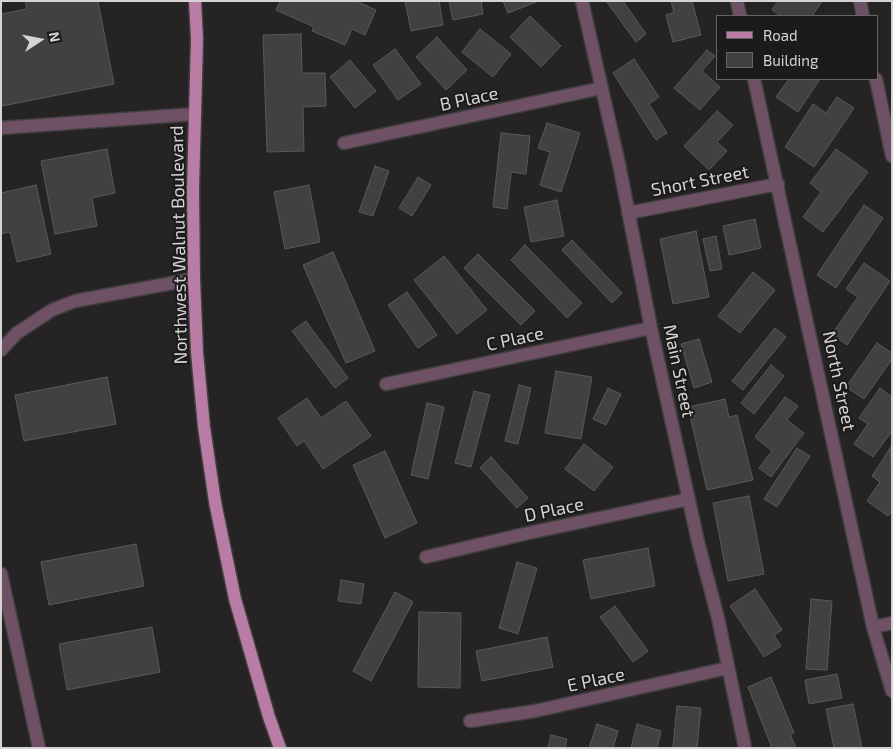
<!DOCTYPE html>
<style>
body{margin:0}
#map{position:relative;width:893px;height:749px;overflow:hidden;background:#262325;font-family:"Exo 2",sans-serif}
canvas{display:block}
.frame{position:absolute;inset:0;border:2px solid #d5d3d4;pointer-events:none}
.legend{position:absolute;left:716px;top:15px;width:162px;height:65px;box-sizing:border-box;background:#1c1a1b;border:1px solid #666465;margin:0;padding:6px 9px;list-style:none;font-size:15px;color:#d5d3d4}
.legend li{display:flex;align-items:center;gap:10px;height:25px}
.legend b{width:25px;border:1px solid #666465}
.north{position:absolute;left:15px;top:15px;width:50px;height:50px;-webkit-text-stroke:4px #1c1a1b;paint-order:stroke;rotate:79deg;font-size:14px;font-weight:700;line-height:20px;text-align:center;color:#d5d3d4}
.north::after{content:'';display:block;margin:auto;width:18px;height:22px;background:#d5d3d4;clip-path:polygon(50% 0,100% 100%,50% 72%,0 100%)}
</style>
<div id="map">
<canvas width="893" height="749"></canvas>
<div class="frame"></div>
<ul class="legend">
<li><b style="height:6px;background:#b97da5"></b>Road</li>
<li><b style="height:14px;background:#434041"></b>Building</li>
</ul>
<div class="north">N</div>
</div>
<script>
const context = document.querySelector('canvas').getContext('2d');
context.lineJoin = 'round';
function fill(path, color) {
  context.fillStyle = color;
  context.fill(path, 'evenodd');
}
function shape(rows) {
  const path = new Path2D();
  for (const r of rows) {
    path.moveTo(r[0], r[1]);
    for (let i = 2; i < r.length; i += 2) path.lineTo(r[i], r[i + 1]);
  }
  return path;
}
function trace(path, color, width, dash) {
  context.strokeStyle = color;
  context.lineWidth = width;
  context.lineCap = dash ? 'butt' : 'round';
  context.setLineDash(dash || []);
  context.stroke(path);
}
function drawText(font, color, halo, rows, align = 'center') {
  context.font = font + ' "Exo 2",sans-serif';
  context.lineWidth = 4;
  context.setLineDash([]);
  context.textBaseline = 'middle';
  context.strokeStyle = halo;
  context.fillStyle = color;
  for (const [text, x, y, turn = 0] of rows) {
    context.save();
    context.translate(x, y);
    context.rotate((+turn || 0) * Math.PI / 180);
    context.textAlign = isNaN(turn) ? turn : align;
    if (halo) context.strokeText(text, 0, 0);
    context.fillText(text, 0, 0);
    context.restore();
  }
}
const building = shape([
 [25,1,98,1,114,84,2,106,1,99,1,14,27,9,25,1],
 [280,1,356,1,376,10,365,35,352,29,345,45,312,31,314,27,276,10,280,1],
 [405,1,439,1,443,25,411,31,405,1],
 [449,1,481,1,483,14,453,20,449,1],
 [503,1,539,1,508,13,503,1],
 [606,1,623,1,646,34,636,42,606,1],
 [671,1,692,1,701,35,673,42,666,15,674,12,671,1],
 [778,1,822,1,812,16,781,16,772,10,778,1],
 [530,16,561,46,541,67,510,37,530,16],
 [480,29,511,54,493,77,462,52,480,29],
 [301,34,302,73,325,73,326,106,303,107,304,151,267,152,263,35,301,34],
 [437,37,467,70,446,90,416,57,437,37],
 [395,49,421,84,398,100,373,65,395,49],
 [707,50,715,56,702,71,720,87,700,110,674,88,707,50],
 [634,59,659,97,649,104,667,133,656,140,613,73,634,59],
 [350,60,376,91,355,108,330,77,350,60],
 [789,79,820,79,798,112,776,97,789,79],
 [837,97,854,108,814,167,785,147,813,104,826,113,837,97],
 [717,111,733,125,717,142,727,151,709,170,684,146,717,111],
 [547,123,580,133,561,192,540,185,550,152,538,148,547,123],
 [501,133,530,136,526,174,511,172,507,209,493,207,501,133],
 [107,149,115,193,92,198,97,226,55,234,41,161,107,149],
 [836,149,868,172,823,232,803,217,821,192,810,183,836,149],
 [375,166,389,171,373,216,359,212,375,166],
 [418,177,431,185,412,216,399,208,418,177],
 [36,185,51,254,17,262,10,232,1,234,1,193,36,185],
 [309,185,320,242,285,249,274,192,309,185],
 [557,200,564,236,531,242,524,207,557,200],
 [864,205,883,218,836,288,817,275,864,205],
 [755,219,761,248,729,255,723,226,755,219],
 [696,231,709,297,673,304,660,239,696,231],
 [716,236,722,269,710,271,703,239,716,236],
 [572,240,622,293,612,303,562,250,572,240],
 [525,245,582,303,567,318,511,260,525,245],
 [333,252,375,351,346,363,303,265,333,252],
 [478,254,535,311,521,325,464,268,478,254],
 [444,256,487,310,457,334,414,280,444,256],
 [864,263,890,281,847,345,832,334,858,297,846,289,864,263],
 [753,272,775,290,740,333,718,316,753,272],
 [407,292,437,335,418,348,388,305,407,292],
 [306,321,348,378,335,388,292,331,306,321],
 [775,328,786,337,743,390,732,381,775,328],
 [699,339,712,382,694,388,681,344,699,339],
 [877,343,892,353,892,359,864,399,846,387,877,343],
 [771,365,784,376,754,414,741,403,771,365],
 [556,371,592,377,581,439,545,433,556,371],
 [107,377,116,424,24,441,15,395,107,377],
 [519,385,531,388,518,444,505,441,519,385],
 [608,388,621,394,606,425,593,419,608,388],
 [880,388,892,397,892,431,873,457,854,444,868,424,859,418,880,388],
 [474,391,490,395,471,467,455,463,474,391],
 [785,397,798,406,787,420,804,433,771,477,759,468,772,451,755,437,785,397],
 [307,398,321,418,346,401,371,436,323,469,304,441,297,446,278,418,307,398],
 [725,399,729,417,737,415,753,480,707,490,688,407,725,399],
 [427,403,444,407,428,479,411,475,427,403],
 [584,444,613,467,594,491,565,469,584,444],
 [891,447,892,511,888,516,867,501,880,482,872,476,891,447],
 [797,448,810,456,777,507,764,499,797,448],
 [385,451,417,523,385,538,353,465,385,451],
 [491,457,528,498,517,508,480,468,491,457],
 [749,496,764,574,728,581,713,503,749,496],
 [136,544,144,586,49,605,41,562,136,544],
 [648,548,655,586,591,599,583,560,648,548],
 [517,562,537,568,518,634,499,628,517,562],
 [341,580,364,584,361,604,338,601,341,580],
 [755,589,782,630,774,635,781,646,764,657,730,606,755,589],
 [395,592,413,602,371,681,353,671,395,592],
 [811,599,832,601,827,670,806,669,811,599],
 [615,606,648,651,633,662,600,617,615,606],
 [419,612,461,613,460,688,418,687,419,612],
 [152,627,160,672,67,690,59,644,152,627],
 [547,637,553,667,482,681,476,651,547,637],
 [837,674,842,698,809,704,805,680,837,674],
 [771,677,794,733,790,734,796,748,772,748,748,687,771,677],
 [853,704,862,748,834,748,826,709,853,704],
 [677,706,701,708,697,748,673,748,677,706],
 [597,724,618,731,613,748,589,748,597,724],
 [637,724,661,731,657,748,631,748,637,724],
 [551,735,567,739,565,748,548,748,551,735]
]);
fill(building, '#434041');
trace(building, '#5b585a', 1);
const service = shape([
 [582,1,619,164,651,328,699,546,718,618,745,748],
 [737,1,740,16],
 [754,79,873,627,892,691],
 [1,128,195,114],
 [344,143,602,88],
 [628,213,778,184],
 [386,384,651,328],
 [426,557,524,534,689,499],
 [873,627,892,623],
 [470,721,535,711,728,668]
]);
const minor = shape([
 [860,1,863,16],
 [876,79,892,156],
 [1,350,17,333,52,310,75,301,194,279],
 [1,574,39,748]
]);
const primary = shape([
 [195,1,197,39,193,190,194,279,197,352,204,427,215,502,235,599,269,717,280,748]
]);
trace(service, '#423f41', 15);
trace(minor, '#423f41', 15);
trace(primary, '#423f41', 15);
trace(service, '#6f5165', 12);
trace(minor, '#6f5165', 12);
trace(primary, '#b97da5', 12);
drawText('18px', '#d5d3d4', '#1c1a1b', [
 ["B Place",469,99,-12],
 ["Short Street",700,181,-11],
 ["Northwest Walnut Boulevard",179,245,-91],
 ["C Place",515,339,-12],
 ["Main Street",679,371,78],
 ["North Street",839,381,78],
 ["D Place",554,510,-12],
 ["E Place",596,680,-12]
]);
</script>
